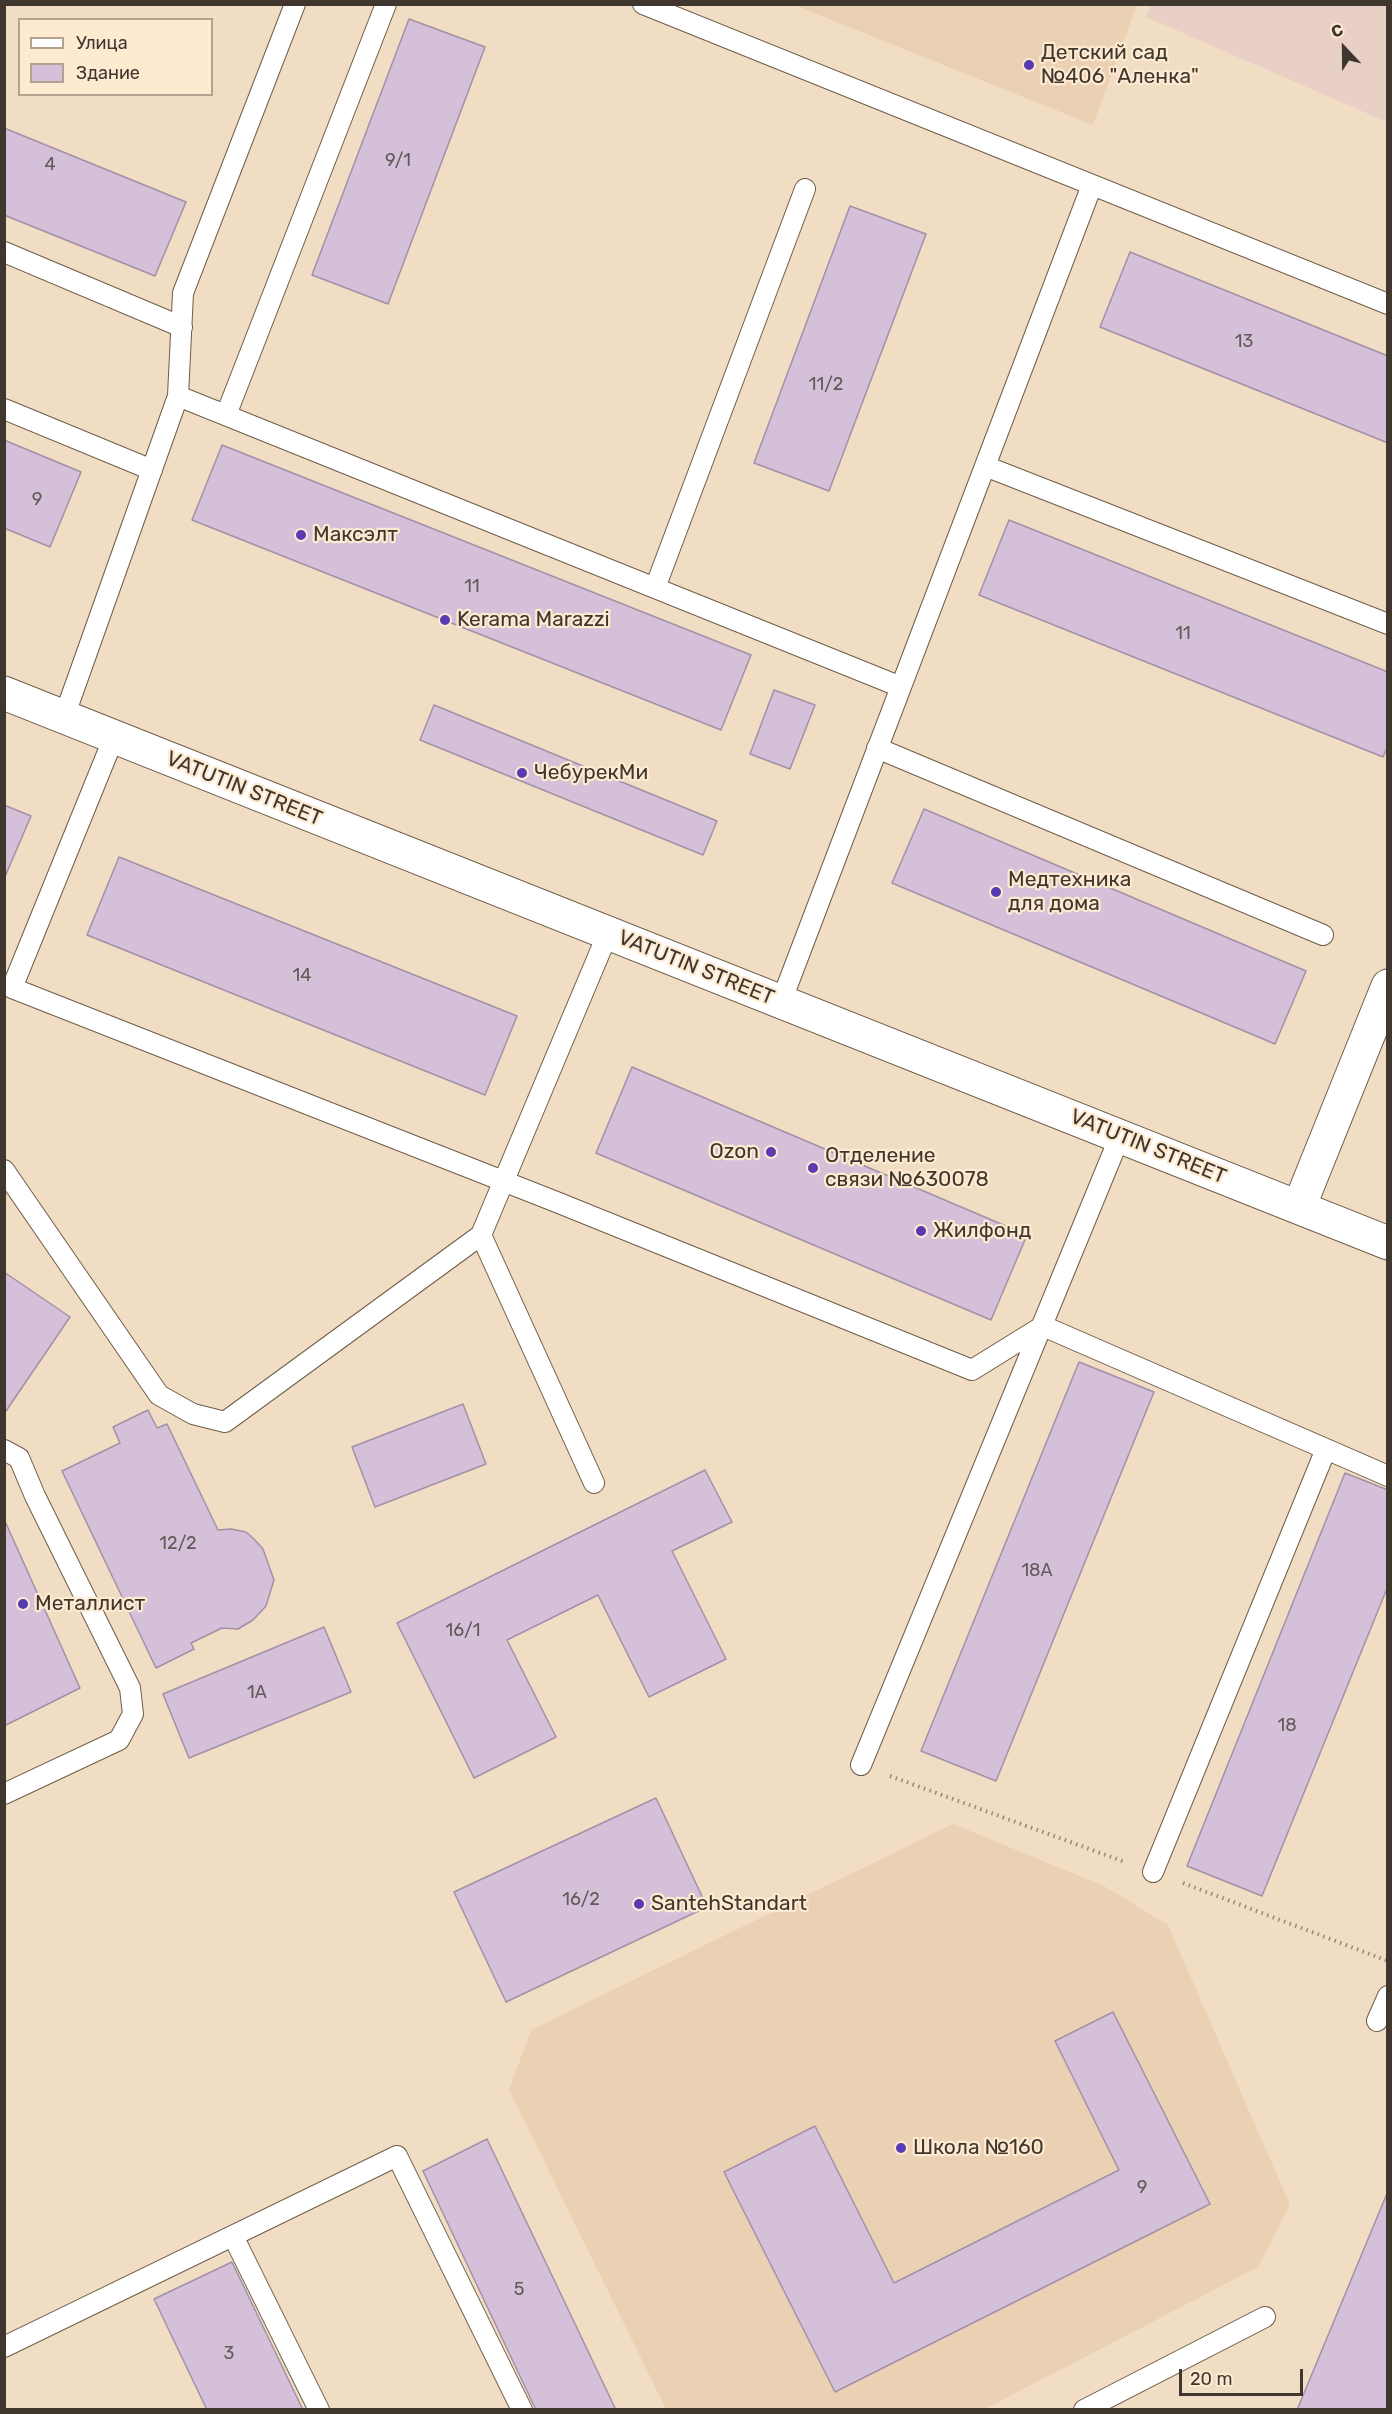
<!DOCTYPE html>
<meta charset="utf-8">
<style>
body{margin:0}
#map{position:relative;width:1392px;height:2414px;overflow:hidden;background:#f1dcc4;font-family:Rubik,sans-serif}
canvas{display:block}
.frame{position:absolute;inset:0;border:6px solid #3f372d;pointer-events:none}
.legend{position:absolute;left:18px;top:18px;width:195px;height:78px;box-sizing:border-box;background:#fee9d1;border:2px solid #b2a28f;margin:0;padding:8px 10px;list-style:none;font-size:18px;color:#3f372d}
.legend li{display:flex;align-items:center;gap:12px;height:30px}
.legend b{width:30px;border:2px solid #b2a28f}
.north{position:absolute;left:1314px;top:18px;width:60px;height:60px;-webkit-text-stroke:4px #fee9d1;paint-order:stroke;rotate:338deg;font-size:16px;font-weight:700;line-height:24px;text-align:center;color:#3f372d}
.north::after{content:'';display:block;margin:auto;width:21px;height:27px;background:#3f372d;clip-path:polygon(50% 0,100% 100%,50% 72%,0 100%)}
.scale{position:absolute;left:1179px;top:2369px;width:124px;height:27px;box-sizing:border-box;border:3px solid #3f372d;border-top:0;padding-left:8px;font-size:18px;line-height:21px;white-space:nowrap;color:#3f372d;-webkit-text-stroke:4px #fee9d1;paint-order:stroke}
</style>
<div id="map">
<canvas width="1392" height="2414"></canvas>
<div class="frame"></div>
<ul class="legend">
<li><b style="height:8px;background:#fff"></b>Улица</li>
<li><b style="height:16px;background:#d4c0d8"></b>Здание</li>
</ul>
<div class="north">С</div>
<div class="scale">20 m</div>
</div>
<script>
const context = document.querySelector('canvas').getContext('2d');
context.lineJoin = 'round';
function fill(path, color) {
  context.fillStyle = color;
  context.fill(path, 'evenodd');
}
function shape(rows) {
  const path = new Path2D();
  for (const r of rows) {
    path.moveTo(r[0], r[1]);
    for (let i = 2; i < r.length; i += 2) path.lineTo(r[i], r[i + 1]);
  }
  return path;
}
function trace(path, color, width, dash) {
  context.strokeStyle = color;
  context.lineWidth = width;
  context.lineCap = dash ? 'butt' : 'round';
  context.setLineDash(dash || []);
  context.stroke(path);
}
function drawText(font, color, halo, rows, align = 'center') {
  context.font = font + ' Rubik,sans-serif';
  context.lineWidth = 4.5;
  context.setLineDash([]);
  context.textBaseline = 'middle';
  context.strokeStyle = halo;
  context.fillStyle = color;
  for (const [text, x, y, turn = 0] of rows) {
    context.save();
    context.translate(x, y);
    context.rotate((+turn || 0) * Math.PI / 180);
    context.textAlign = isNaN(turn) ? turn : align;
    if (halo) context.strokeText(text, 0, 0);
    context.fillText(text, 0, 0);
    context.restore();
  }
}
fill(shape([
 [1151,5,1387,5,1387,122,1146,17]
]), '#e8d0c7');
fill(shape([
 [794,5,1137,5,1093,125],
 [953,1824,1104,1886,1168,1925,1290,2205,1258,2267,985,2409,666,2409,509,2090,531,2030]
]), '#ebd1b3');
const building = shape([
 [409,19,485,47,388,304,312,275,409,19],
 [4,128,186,202,155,276,4,215,4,128],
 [850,206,926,234,829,491,754,463,850,206],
 [1130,252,1388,356,1388,443,1100,327,1130,252],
 [4,440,81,472,50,547,4,528,4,440],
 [222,445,751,655,721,730,192,520,222,445],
 [1009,520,1388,672,1388,746,1383,757,979,595,1009,520],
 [774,690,815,705,790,769,750,754,774,690],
 [434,705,717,821,703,855,420,740,434,705],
 [4,805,31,816,4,879,4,805],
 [924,809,1306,971,1275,1044,892,883,924,809],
 [119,857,517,1016,485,1095,87,935,119,857],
 [632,1067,1027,1235,991,1320,596,1153,632,1067],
 [4,1272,70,1317,6,1411,4,1410,4,1272],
 [1079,1362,1154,1392,996,1781,921,1751,1079,1362],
 [463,1404,486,1464,375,1507,352,1447,463,1404],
 [148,1410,157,1428,167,1424,218,1530,231,1529,246,1532,254,1539,263,1549,274,1580,266,1606,253,1620,238,1629,222,1628,191,1643,194,1649,156,1668,62,1471,120,1443,113,1427,148,1410],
 [705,1470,732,1522,672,1551,726,1659,649,1697,598,1595,507,1640,556,1737,474,1778,397,1623,705,1470],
 [1345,1473,1388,1490,1388,1586,1262,1896,1187,1866,1345,1473],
 [4,1519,80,1688,4,1726,4,1519],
 [324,1627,351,1692,189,1758,163,1694,324,1627],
 [656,1798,707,1907,506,2002,454,1892,656,1798],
 [1113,2012,1210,2204,835,2392,724,2172,815,2126,894,2283,1119,2170,1055,2041,1113,2012],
 [487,2139,616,2410,536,2410,423,2171,487,2139],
 [1388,2191,1388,2410,1297,2410,1388,2191],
 [232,2262,303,2410,207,2410,154,2299,232,2262]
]);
fill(building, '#d4c0d8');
trace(building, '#a390a7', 1.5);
const lane = shape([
 [643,4,1388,304],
 [4,252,182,327],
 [178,396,901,687],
 [4,409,152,470],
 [226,415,386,4],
 [985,466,1388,624],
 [655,588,805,189],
 [64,717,178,396,183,293,295,4],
 [114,737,12,988,559,1203,972,1370,1043,1326],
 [877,748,1323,935],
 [781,1002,1092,185],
 [4,1170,159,1395,193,1414,225,1422,481,1235],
 [1043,1326,1388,1476],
 [4,1450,19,1458,35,1496,130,1688,133,1714,119,1740,4,1794],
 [594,1483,481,1235,608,933],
 [861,1765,1120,1136],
 [1153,1872,1326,1449],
 [1377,2021,1388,1996],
 [233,2236,319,2410],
 [4,2347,397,2156,522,2410],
 [1084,2410,1265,2317]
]);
const secondary = shape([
 [1299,1207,1388,986]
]);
const primary = shape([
 [4,693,1388,1243]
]);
trace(lane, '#6e5d48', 22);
trace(secondary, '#6e5d48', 35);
trace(primary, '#6e5d48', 35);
trace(shape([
 [890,1776,1125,1862],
 [1183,1883,1388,1961]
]), '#978878', 4, [1.5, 4.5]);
trace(lane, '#fff', 20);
trace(secondary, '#fff', 33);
trace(primary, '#fff', 33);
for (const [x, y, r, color] of [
 [1029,65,6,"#583bb3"],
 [301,535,6,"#583bb3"],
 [445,620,6,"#583bb3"],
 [522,773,6,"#583bb3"],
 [996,892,6,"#583bb3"],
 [771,1152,6,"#583bb3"],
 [813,1168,6,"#583bb3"],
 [921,1231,6,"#583bb3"],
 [23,1604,6,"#583bb3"],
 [639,1904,6,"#583bb3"],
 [901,2148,6,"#583bb3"]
]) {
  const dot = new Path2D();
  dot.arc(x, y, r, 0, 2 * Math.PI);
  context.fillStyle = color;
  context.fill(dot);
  trace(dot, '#fee9d1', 2);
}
drawText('18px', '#645958', null, [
 ["9/1",398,161],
 ["4",50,165],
 ["13",1244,342],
 ["11/2",826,385],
 ["9",37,500],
 ["11",472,587],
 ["11",1183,634],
 ["14",302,976],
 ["12/2",178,1544],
 ["18А",1037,1571],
 ["16/1",463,1631],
 ["1А",257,1693],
 ["18",1287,1726],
 ["16/2",581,1900],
 ["9",1142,2188],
 ["5",519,2290],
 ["3",229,2354]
]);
drawText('21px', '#3f372d', '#fee9d1', [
 ["Детский сад",1041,53],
 ["№406 \"Аленка\"",1041,77],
 ["Максэлт",313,535],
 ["Kerama Marazzi",457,620],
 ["ЧебурекМи",534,773],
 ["Медтехника",1008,880],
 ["для дома",1008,904],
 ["Ozon",759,1152,"right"],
 ["Отделение",825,1156],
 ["связи №630078",825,1180],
 ["Жилфонд",933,1231],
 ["Металлист",35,1604],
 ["SantehStandart",651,1904],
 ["Школа №160",913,2148]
], 'left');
drawText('21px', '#3f372d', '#fee9d1', [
 ["VATUTIN STREET",244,789,22],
 ["VATUTIN STREET",696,968,22],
 ["VATUTIN STREET",1148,1147,22]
]);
</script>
